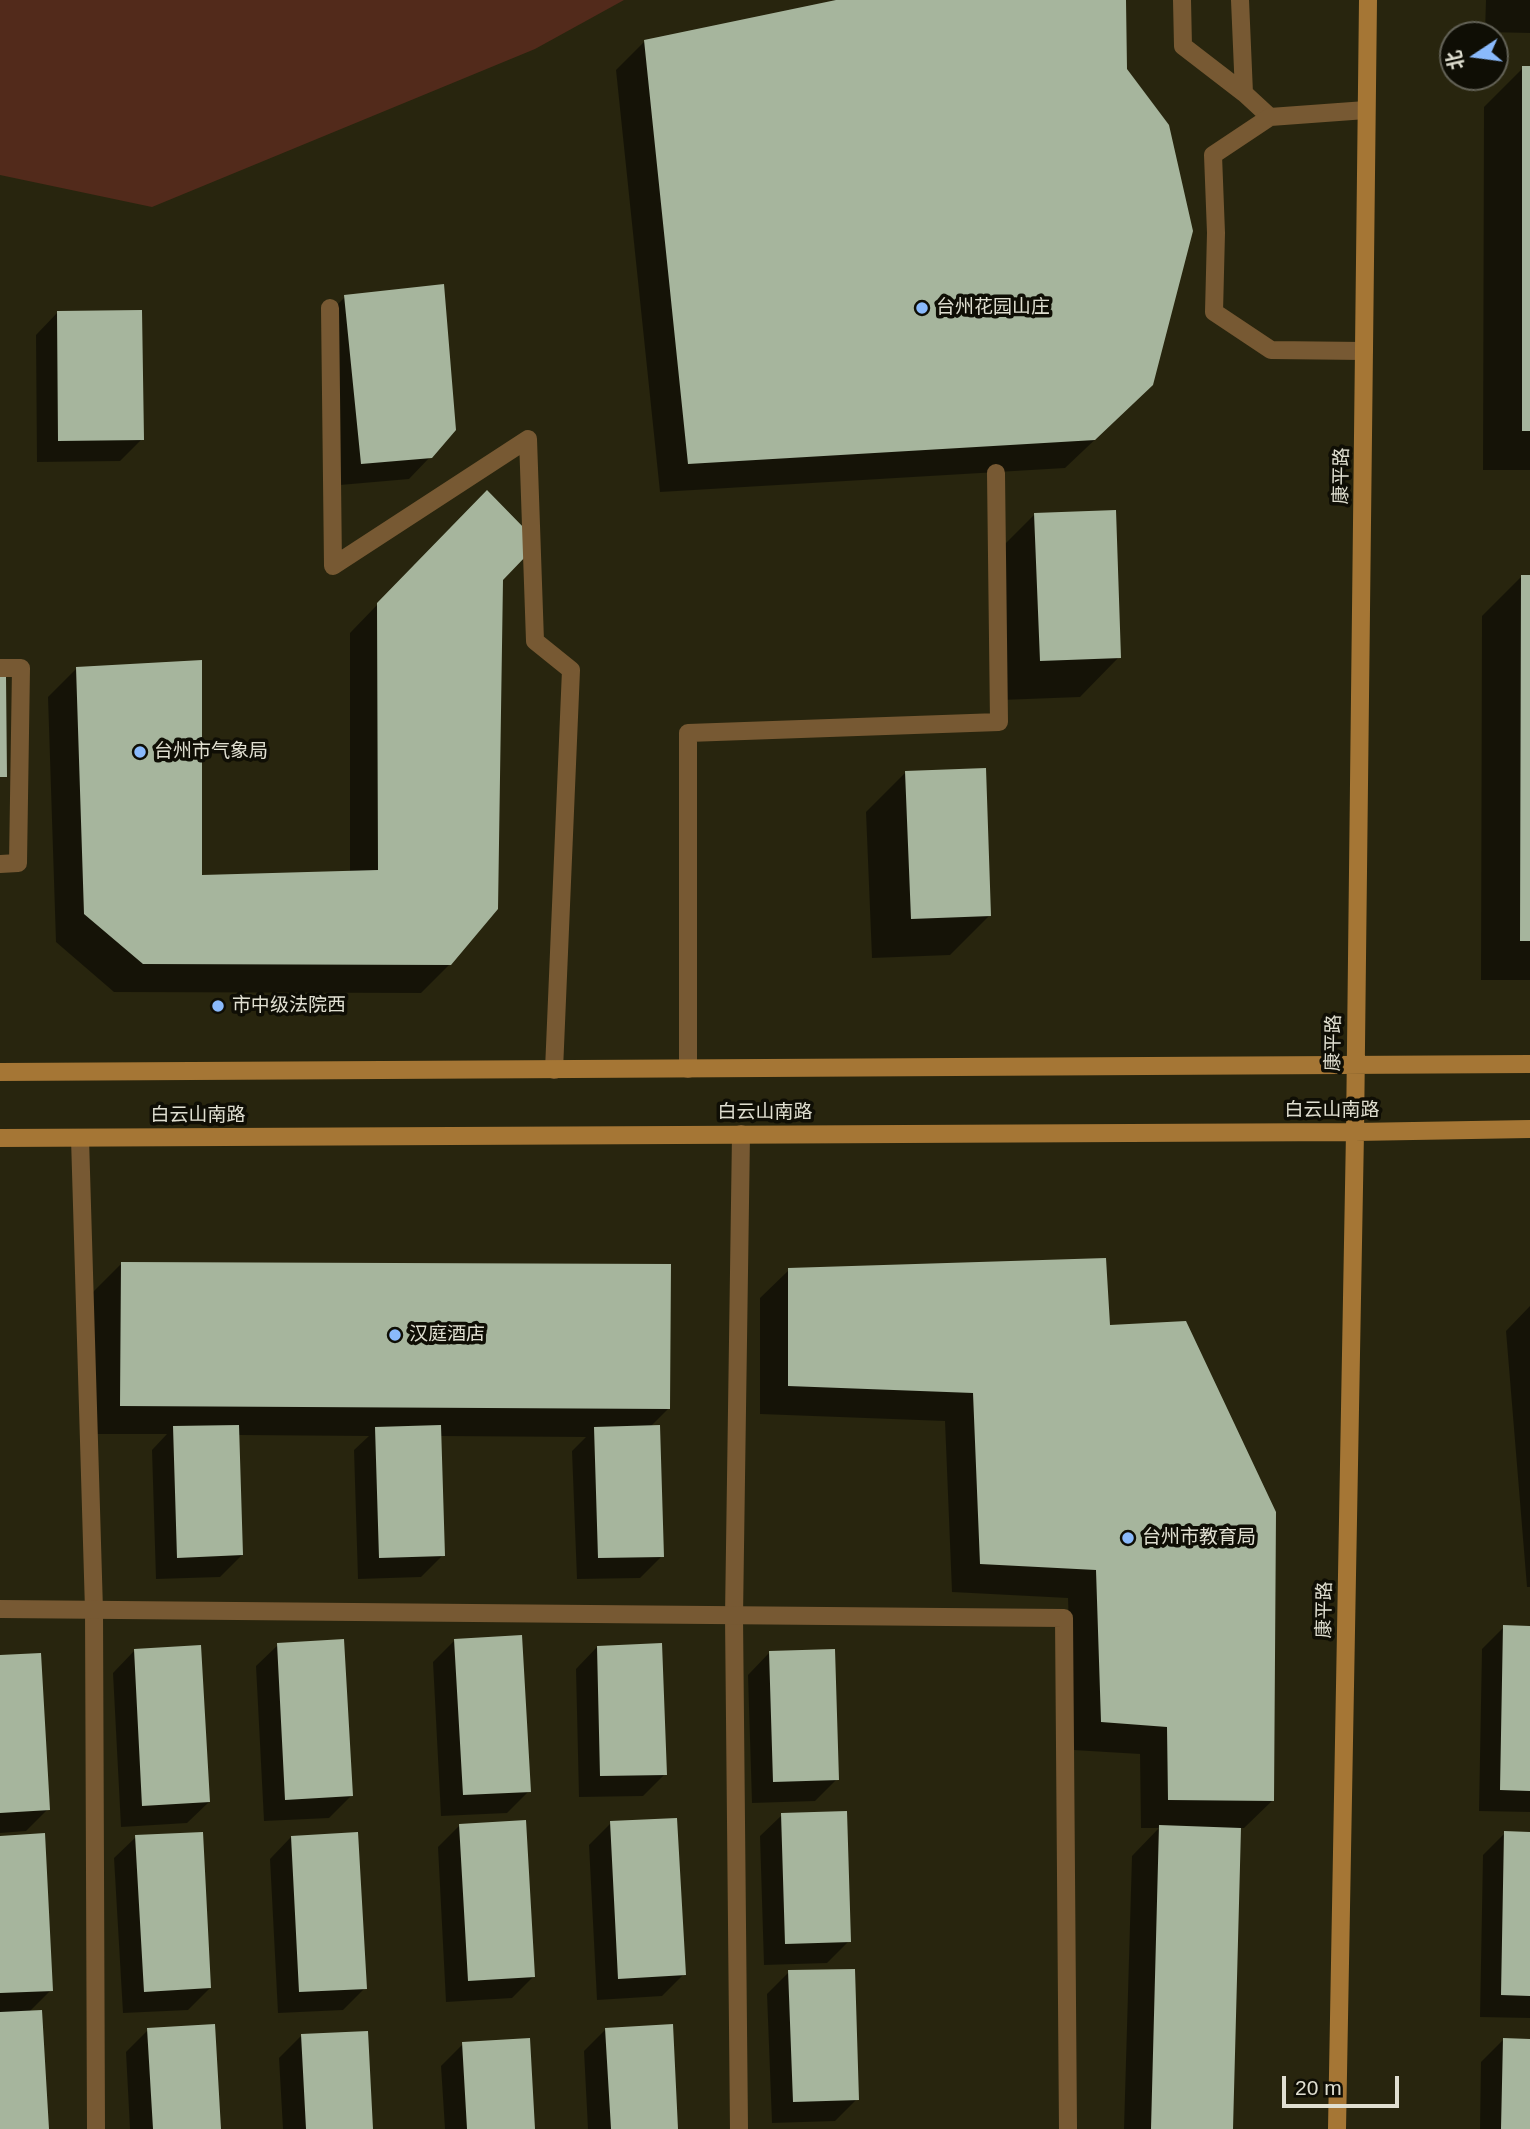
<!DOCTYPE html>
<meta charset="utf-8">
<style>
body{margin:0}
#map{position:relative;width:1530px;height:2129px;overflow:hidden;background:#28250e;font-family:Helvetica,"Noto Sans SC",sans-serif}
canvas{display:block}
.north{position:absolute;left:1439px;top:21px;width:70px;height:70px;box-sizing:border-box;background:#0f0e05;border:2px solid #636257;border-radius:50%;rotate:257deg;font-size:19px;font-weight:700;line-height:28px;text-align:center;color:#e0dfd1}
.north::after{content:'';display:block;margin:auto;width:24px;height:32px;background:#8abafc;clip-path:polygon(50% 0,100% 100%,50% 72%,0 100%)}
.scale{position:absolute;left:1282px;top:2076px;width:117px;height:32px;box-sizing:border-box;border:4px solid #e0dfd1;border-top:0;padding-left:9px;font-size:21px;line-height:24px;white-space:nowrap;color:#e0dfd1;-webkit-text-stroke:5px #0f0e05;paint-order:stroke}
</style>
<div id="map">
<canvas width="1530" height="2129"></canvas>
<div class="north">北</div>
<div class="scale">20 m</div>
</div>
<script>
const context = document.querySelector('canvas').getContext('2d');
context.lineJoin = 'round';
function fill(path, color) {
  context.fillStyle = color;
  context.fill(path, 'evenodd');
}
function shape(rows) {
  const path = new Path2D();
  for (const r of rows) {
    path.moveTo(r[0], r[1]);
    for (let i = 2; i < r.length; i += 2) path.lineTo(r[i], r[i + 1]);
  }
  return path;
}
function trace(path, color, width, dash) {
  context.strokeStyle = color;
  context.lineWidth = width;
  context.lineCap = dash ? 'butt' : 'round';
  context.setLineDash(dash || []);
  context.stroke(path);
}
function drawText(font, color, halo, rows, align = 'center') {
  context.font = font + ' Helvetica,"Noto Sans SC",sans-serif';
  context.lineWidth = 7;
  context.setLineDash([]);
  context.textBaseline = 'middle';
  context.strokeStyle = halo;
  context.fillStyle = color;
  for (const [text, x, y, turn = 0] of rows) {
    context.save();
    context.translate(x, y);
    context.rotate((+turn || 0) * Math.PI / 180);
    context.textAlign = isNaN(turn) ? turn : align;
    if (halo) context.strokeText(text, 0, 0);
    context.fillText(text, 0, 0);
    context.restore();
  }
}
fill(shape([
 [0,0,624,0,535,49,152,207,0,175]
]), '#522a1b');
fill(shape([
 [844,0,1124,0,1122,414,1065,468,660,492,616,70,645,41],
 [1486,0,1530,0,1530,33,1485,32],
 [1523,68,1530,68,1530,470,1483,470,1484,107],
 [345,297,431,456,409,479,340,485,323,319],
 [57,313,142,439,120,461,37,462,36,335],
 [1035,514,1119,657,1080,697,1001,700,995,554],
 [458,521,501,579,450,964,421,993,114,992,56,942,48,697,76,669,200,877,350,873,350,633],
 [1521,577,1530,577,1530,980,1481,980,1482,616],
 [906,772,990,915,950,955,872,958,866,812],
 [122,1263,668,1409,650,1427,662,1556,640,1578,577,1579,572,1451,586,1437,440,1436,443,1555,421,1577,358,1579,354,1450,369,1436,238,1435,242,1555,220,1577,156,1579,152,1450,167,1434,92,1434,93,1292],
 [789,1270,1108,1327,1273,1800,1244,1828,1239,1828,1231,2129,1124,2129,1132,1856,1159,1828,1141,1828,1140,1754,1073,1750,1068,1598,952,1592,945,1421,760,1414,760,1298],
 [1530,1306,1530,1587,1527,1587,1506,1331],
 [1504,1627,1530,1627,1530,1812,1479,1811,1482,1649],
 [455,1640,529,1791,507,1813,441,1816,433,1662],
 [278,1645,351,1796,329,1818,264,1821,256,1666],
 [597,1647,665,1774,643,1796,579,1797,576,1669],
 [134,1651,209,1802,187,1823,121,1827,113,1673],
 [769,1653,837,1779,815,1801,752,1803,748,1675],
 [0,1657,48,1809,26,1831,0,1833],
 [782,1815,849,1941,827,1963,764,1965,760,1836],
 [611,1823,684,1974,662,1996,597,2000,589,1845],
 [459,1826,534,1976,512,1998,446,2002,438,1847],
 [1505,1833,1530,1833,1530,2018,1480,2017,1483,1855],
 [136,1837,210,1988,188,2010,123,2013,114,1858],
 [291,1837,365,1988,343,2010,278,2013,270,1859],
 [0,1838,51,1990,29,2012,47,2129,0,2129],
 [789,1972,857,2099,835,2121,772,2123,767,1994],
 [606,2029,677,2129,588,2129,584,2051],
 [148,2030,219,2129,130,2129,126,2052],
 [301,2036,372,2129,283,2129,279,2058],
 [1503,2040,1530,2041,1530,2129,1480,2129,1481,2062],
 [463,2044,534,2129,445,2129,441,2066]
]), '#0007');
fill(shape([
 [836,0,1126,0,1127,69,1169,125,1193,231,1153,385,1095,440,688,464,644,40],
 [1522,66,1530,66,1530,431,1522,431],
 [444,284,456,430,432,458,361,464,344,295],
 [142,310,144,440,58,441,57,311],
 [487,490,528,532,527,555,503,580,498,909,451,965,143,964,84,914,76,667,202,660,202,875,378,870,377,603],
 [1116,510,1121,658,1040,661,1034,513],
 [1521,575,1530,575,1530,941,1520,941],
 [0,676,6,676,7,777,0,777],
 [986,768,991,916,911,919,905,771],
 [1106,1258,1110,1325,1186,1321,1276,1512,1274,1801,1168,1800,1167,1727,1101,1722,1096,1570,980,1564,973,1393,788,1386,788,1268],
 [121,1262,671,1264,670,1409,120,1406],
 [239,1425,243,1555,177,1558,173,1426],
 [441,1425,445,1556,379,1558,375,1427],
 [660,1425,664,1557,598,1558,594,1427],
 [1503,1625,1530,1626,1530,1791,1500,1790],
 [522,1635,531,1792,463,1795,454,1639],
 [344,1639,353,1796,285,1800,277,1643],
 [662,1643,667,1775,600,1776,597,1646],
 [201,1645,210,1802,142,1806,134,1649],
 [835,1649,839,1780,773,1782,769,1651],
 [41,1653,50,1810,0,1813,0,1655],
 [847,1811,851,1942,785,1944,781,1813],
 [677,1818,686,1975,618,1979,610,1821],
 [526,1820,535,1977,468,1981,459,1824],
 [1159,1825,1241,1828,1233,2129,1151,2129],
 [1504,1831,1530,1832,1530,1996,1501,1995],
 [203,1832,211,1988,144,1992,135,1835],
 [358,1832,367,1989,299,1992,291,1836],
 [45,1833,53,1991,0,1993,0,1836],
 [855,1969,859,2100,793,2102,788,1970],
 [42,2010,49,2129,0,2129,0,2012],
 [215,2024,221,2129,153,2129,147,2028],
 [673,2024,678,2129,611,2129,605,2028],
 [368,2031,373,2129,306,2129,301,2034],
 [530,2038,535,2129,467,2129,462,2042],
 [1503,2038,1530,2039,1530,2129,1501,2129]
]), '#a6b59d');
trace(shape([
 [1182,0,1183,46,1244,93,1270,117],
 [1240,0,1244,93],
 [330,308,333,566,528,439,535,641,571,670,554,1070],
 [0,668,21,668,18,863,0,864],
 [80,1138,94,1610,96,2129],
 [739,2129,734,1616,741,1134]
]), '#775933', 18);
trace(shape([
 [1364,351,1271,350,1214,312,1216,233,1213,155,1270,117,1366,110],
 [688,1069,688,733,999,722,996,473],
 [0,1609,1064,1618,1068,2129]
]), '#775933', 18);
trace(shape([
 [0,1072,1530,1064],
 [0,1138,1355,1132,1530,1129],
 [1337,2129,1355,1132,1368,0]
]), '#a57635', 18);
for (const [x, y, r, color] of [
 [922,308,7,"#8abafc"],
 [140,752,7,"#8abafc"],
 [218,1006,7,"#8abafc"],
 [395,1335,7,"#8abafc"],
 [1128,1538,7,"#8abafc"]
]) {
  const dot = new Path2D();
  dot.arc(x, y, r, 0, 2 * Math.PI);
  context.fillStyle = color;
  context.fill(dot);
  trace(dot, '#0f0e05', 2.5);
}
drawText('19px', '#e0dfd1', '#0f0e05', [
 ["台州花园山庄",936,308],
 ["台州市气象局",154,752],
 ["市中级法院西",232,1006],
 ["汉庭酒店",409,1335],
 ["台州市教育局",1142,1538]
], 'left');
drawText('19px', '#e0dfd1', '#0f0e05', [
 ["康平路",1342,476,-89],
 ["康平路",1334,1043,-89],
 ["白云山南路",1332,1111],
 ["白云山南路",765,1113],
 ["白云山南路",198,1116],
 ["康平路",1325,1610,-89]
]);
</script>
